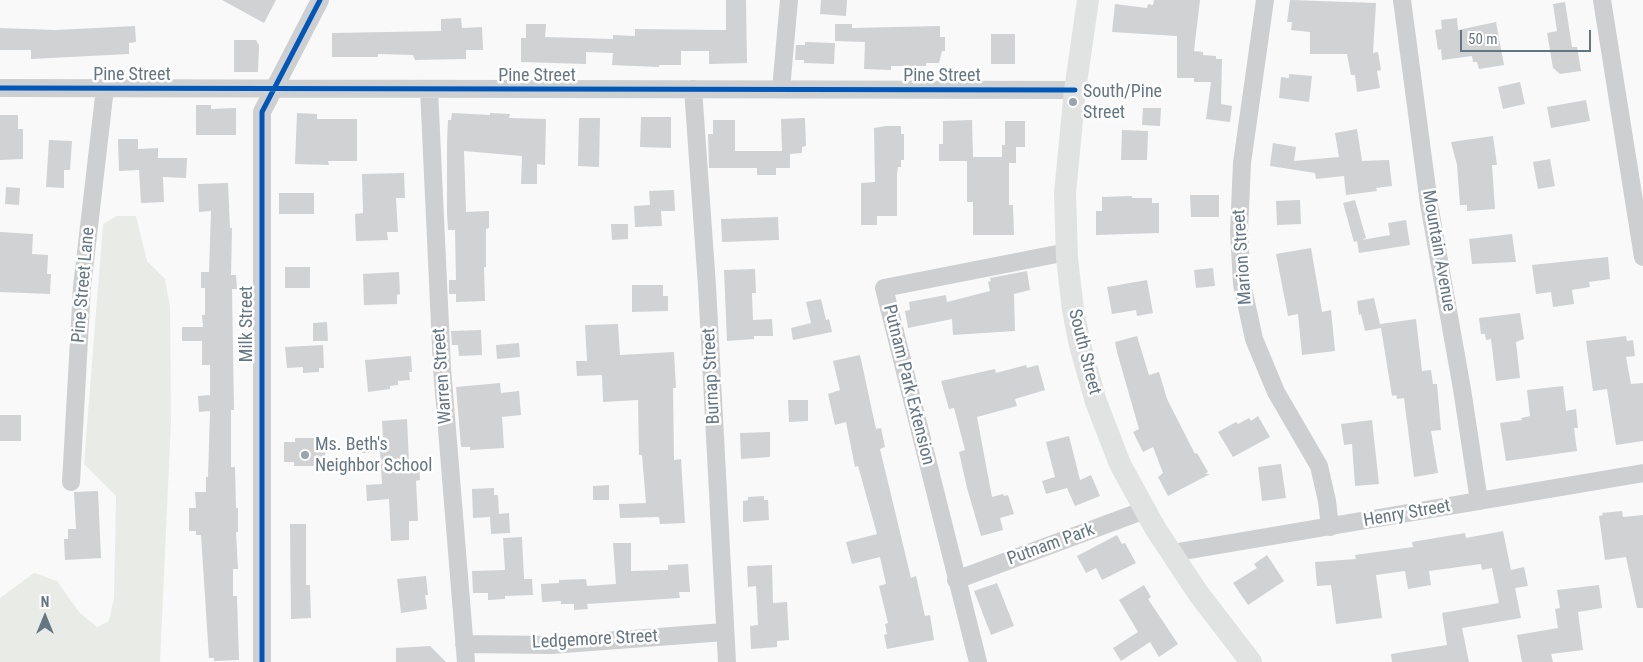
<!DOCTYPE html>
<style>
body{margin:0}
#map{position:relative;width:1643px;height:662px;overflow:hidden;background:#f9f9f9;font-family:"Roboto Condensed",sans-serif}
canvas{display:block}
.north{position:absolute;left:20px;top:592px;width:50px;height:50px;-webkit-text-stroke:4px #fff;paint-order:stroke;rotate:0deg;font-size:14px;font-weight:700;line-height:20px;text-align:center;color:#657683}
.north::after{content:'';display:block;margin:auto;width:18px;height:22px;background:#657683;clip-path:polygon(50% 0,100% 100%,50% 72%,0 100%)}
.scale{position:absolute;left:1460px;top:30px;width:131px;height:22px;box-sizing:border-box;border:2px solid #657683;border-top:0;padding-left:6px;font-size:15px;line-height:18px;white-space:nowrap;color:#657683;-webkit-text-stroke:4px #fff;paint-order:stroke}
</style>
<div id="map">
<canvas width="1643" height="662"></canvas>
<div class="north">N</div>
<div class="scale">50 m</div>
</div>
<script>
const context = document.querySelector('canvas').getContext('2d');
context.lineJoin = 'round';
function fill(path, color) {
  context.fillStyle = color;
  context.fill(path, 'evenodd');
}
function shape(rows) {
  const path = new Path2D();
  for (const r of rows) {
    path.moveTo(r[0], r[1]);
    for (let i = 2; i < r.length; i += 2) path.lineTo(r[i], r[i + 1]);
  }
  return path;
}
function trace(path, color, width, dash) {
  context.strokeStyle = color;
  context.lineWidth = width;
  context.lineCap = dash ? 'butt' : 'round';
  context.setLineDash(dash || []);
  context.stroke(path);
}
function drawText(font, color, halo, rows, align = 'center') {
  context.font = font + ' "Roboto Condensed",sans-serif';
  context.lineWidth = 5;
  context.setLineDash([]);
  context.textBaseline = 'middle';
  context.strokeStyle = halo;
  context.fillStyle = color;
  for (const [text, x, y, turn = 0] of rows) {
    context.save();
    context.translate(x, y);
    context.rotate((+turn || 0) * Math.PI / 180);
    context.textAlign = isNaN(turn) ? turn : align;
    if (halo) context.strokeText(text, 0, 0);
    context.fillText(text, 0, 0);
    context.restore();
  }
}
fill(shape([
 [117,216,136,216,147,261,165,279,170,307,171,421,160,662,0,662,0,598,34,573,57,581,79,612,97,627,109,621,114,598,116,496,84,464,103,224]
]), '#e8ebe6');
fill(shape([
 [222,0,276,0,264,23],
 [726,0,746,0,747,63,709,64,709,51,681,51,681,65,659,65,659,67,612,65,613,53,586,52,586,64,521,62,521,38,526,38,526,24,546,24,545,37,613,39,613,35,635,36,635,29,726,30],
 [821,0,847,0,846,16,820,14],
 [1154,0,1200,0,1194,51,1203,52,1203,55,1216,56,1216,59,1222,59,1221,104,1232,106,1230,122,1206,119,1211,82,1194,82,1194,78,1177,78,1177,36,1112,32,1115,4,1147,8,1148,4,1153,5],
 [1290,0,1376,3,1373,53,1378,52,1381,70,1377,71,1380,88,1357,92,1355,75,1351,75,1347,54,1310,54,1310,32,1291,30,1292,22,1287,22],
 [1565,2,1572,47,1577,47,1581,71,1560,74,1553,68,1547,33,1557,31,1553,4],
 [461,18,462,28,482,27,483,50,466,50,466,59,415,60,413,55,378,54,378,57,332,57,332,33,441,31,441,19],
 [1457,18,1458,30,1496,22,1504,65,1479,69,1477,62,1473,62,1472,56,1442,60,1441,49,1438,50,1435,30,1442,29,1441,20],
 [835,24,852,24,852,28,940,26,940,37,945,37,945,51,942,51,939,63,926,63,926,66,891,66,891,70,864,69,865,42,835,41],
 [135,26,136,42,129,43,129,54,31,59,31,50,0,50,0,28,55,30],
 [991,34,1015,34,1015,64,991,64],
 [234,40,256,40,259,45,258,72,234,72],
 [805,42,835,43,834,64,804,63,804,60,795,60,796,45,805,45],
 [1289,74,1312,76,1309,102,1279,98,1281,77,1289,78],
 [1520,82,1525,104,1503,109,1498,87],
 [1586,100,1590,121,1551,128,1547,107],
 [196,105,211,105,211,109,236,108,236,135,196,135],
 [1143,108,1161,108,1160,126,1142,125],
 [297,113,317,114,317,119,357,119,357,161,328,161,329,165,295,164],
 [452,113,490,115,490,113,510,114,509,118,546,119,545,165,537,164,537,184,521,184,522,156,464,151,466,212,489,211,489,228,486,229,486,267,484,267,485,301,456,302,456,294,449,294,449,280,456,280,455,230,448,230,447,213,447,143,448,120,451,120],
 [0,115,18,115,18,129,23,129,23,159,0,160],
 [641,117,671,117,671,148,640,147],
 [579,118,600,118,599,167,578,166],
 [805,118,806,146,802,147,802,153,790,154,790,168,776,168,776,175,757,175,757,168,709,168,708,134,713,134,713,120,735,120,735,151,782,151,781,119],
 [972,120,973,157,1002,157,1002,145,1005,145,1005,121,1025,121,1025,147,1016,147,1016,163,1009,163,1009,205,1013,205,1014,235,973,235,973,202,967,202,967,161,939,161,939,144,943,144,943,121],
 [886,126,901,126,901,134,904,134,904,160,901,160,901,167,898,167,897,174,897,216,877,216,877,225,861,225,861,183,875,182,874,128],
 [1357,129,1362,161,1389,160,1392,186,1376,188,1377,191,1346,195,1344,176,1316,179,1315,173,1270,166,1273,143,1296,147,1294,161,1339,157,1335,133],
 [1122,130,1148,131,1147,160,1121,160],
 [1493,136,1497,165,1492,165,1495,209,1467,211,1467,205,1460,205,1457,165,1451,142],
 [118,139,138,139,138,149,158,148,158,158,187,158,186,178,163,177,164,202,141,203,139,170,119,171],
 [49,140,72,141,70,170,64,170,64,188,46,187],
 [1550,159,1555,186,1538,189,1533,162],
 [404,173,405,198,396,198,398,232,387,232,388,240,356,241,355,214,363,213,362,174],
 [228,183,230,228,232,228,231,275,236,275,237,289,232,289,234,410,231,410,231,467,235,467,236,508,238,508,238,532,236,532,238,569,233,569,233,596,237,596,239,660,214,661,214,658,209,658,201,535,196,535,196,531,189,531,189,508,196,508,195,492,206,492,206,477,208,477,210,411,199,412,198,396,210,395,210,365,202,365,202,341,182,341,182,327,203,327,202,315,205,315,205,288,201,288,201,272,209,272,211,211,199,212,198,184],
 [6,187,20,188,19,205,5,204],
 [674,190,675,211,661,211,662,226,635,227,634,206,650,205,649,191],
 [279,193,314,193,314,214,279,214],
 [1190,195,1219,195,1219,217,1191,217],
 [1132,196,1132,198,1152,198,1152,203,1159,203,1159,233,1096,235,1096,211,1102,211,1102,197],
 [1300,200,1301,224,1277,225,1276,201],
 [1355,200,1366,238,1362,240,1390,235,1388,223,1406,220,1410,245,1359,253,1357,241,1354,242,1343,203],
 [778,217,779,240,722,242,721,219],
 [611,224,628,224,628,239,612,240],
 [0,232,33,234,32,254,48,255,47,274,51,274,50,294,0,292],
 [1512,234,1516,262,1472,264,1469,239],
 [1311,248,1322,312,1331,310,1335,351,1302,355,1298,314,1288,316,1276,254],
 [1608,257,1610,279,1589,282,1590,287,1572,290,1574,304,1553,307,1551,292,1536,294,1532,265],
 [285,267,310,267,310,288,285,288],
 [1213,268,1215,286,1196,288,1194,270],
 [755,269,756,293,752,293,753,320,772,319,773,336,754,336,754,339,727,341,724,270],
 [1027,271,1030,290,1014,294,1015,331,953,335,952,319,908,328,905,311,910,310,909,302,946,295,947,302,990,291,988,282,991,281,990,278],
 [399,272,400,294,397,295,397,304,364,305,363,274],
 [1147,280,1153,313,1137,316,1136,310,1112,314,1107,287],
 [632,285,663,285,663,296,668,296,668,311,632,312],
 [1374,298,1380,324,1416,319,1422,371,1431,370,1433,384,1437,384,1441,430,1431,431,1438,473,1414,477,1404,398,1397,399,1396,395,1392,396,1381,328,1365,331,1361,314,1359,315,1357,301],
 [821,299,826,320,829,319,832,332,793,340,791,328,811,323,806,302],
 [1520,313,1524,339,1516,342,1520,378,1496,381,1491,339,1486,340,1485,334,1481,334,1479,318],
 [327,322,328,341,313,341,313,323],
 [618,324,620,355,674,352,676,388,673,388,674,460,681,459,685,523,660,524,659,517,620,518,619,504,646,503,642,455,639,455,638,400,603,402,602,375,577,376,576,361,587,361,585,325],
 [481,330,482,355,459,356,458,345,452,345,451,331],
 [1137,336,1149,375,1159,372,1167,399,1195,454,1197,453,1208,472,1205,474,1210,474,1168,496,1158,477,1163,473,1153,447,1143,452,1133,432,1139,429,1117,352,1115,342],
 [1626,336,1627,341,1633,340,1635,356,1626,357,1631,384,1643,383,1643,441,1616,445,1607,389,1593,391,1586,341],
 [519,343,520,357,497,359,496,345],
 [323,345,324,368,319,368,319,372,303,373,303,367,287,368,285,347],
 [860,355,876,429,881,428,885,447,880,449,911,578,916,576,925,616,930,615,934,640,887,649,884,635,887,634,885,624,888,623,879,586,886,584,880,557,852,564,846,542,877,534,858,466,855,467,846,422,835,425,828,394,840,390,833,361],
 [411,356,412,372,409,372,410,380,398,381,398,385,390,386,390,389,368,392,365,360],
 [1026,365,1027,368,1038,365,1045,390,1015,399,1017,406,977,417,992,497,1003,494,1004,496,1008,495,1014,514,1000,518,1003,530,981,536,967,488,959,452,965,450,954,408,949,409,941,381,995,369,996,373],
 [500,383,501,393,519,391,521,415,502,417,504,448,470,450,470,447,461,447,456,387],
 [1563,386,1566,411,1576,409,1578,428,1574,428,1577,451,1506,461,1500,423,1522,420,1521,418,1530,416,1527,390],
 [788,400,808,400,808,421,789,422],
 [0,415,21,415,21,441,0,441],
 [1258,416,1270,437,1233,457,1218,432,1236,422,1238,424,1249,418,1251,421],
 [407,419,409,462,419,461,420,480,416,481,418,521,409,521,409,540,391,541,389,499,367,501,366,485,382,484,380,452,362,453,361,439,383,438,382,421],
 [1372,420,1379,484,1355,486,1352,444,1344,445,1341,424],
 [770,432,770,457,741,459,740,433],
 [1069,436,1080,480,1091,475,1100,496,1075,506,1067,488,1046,494,1042,481,1055,477,1046,442],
 [295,438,325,438,325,466,294,466,294,462,284,462,284,442,295,442],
 [1281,464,1286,498,1262,501,1258,467],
 [609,485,609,500,593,500,593,486],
 [494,488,494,495,498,495,499,514,509,513,510,533,491,534,490,517,473,518,472,489],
 [98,491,101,558,65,560,64,539,68,539,68,529,76,529,74,492],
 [764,496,764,500,768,500,769,520,743,522,743,501,748,500,748,497],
 [1622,511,1623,517,1643,515,1643,608,1637,608,1626,557,1605,560,1599,516,1603,515,1602,513],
 [290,524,306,524,306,585,310,585,311,618,291,619],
 [1503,531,1511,570,1524,567,1528,586,1515,588,1521,618,1462,628,1469,662,1392,662,1391,654,1447,645,1442,613,1499,603,1492,568,1482,570,1481,564,1429,571,1431,585,1408,589,1405,571,1376,575,1382,618,1336,624,1331,585,1317,586,1315,562,1356,559,1355,555,1413,547,1412,542,1465,533,1466,538],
 [1117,535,1122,544,1125,543,1136,563,1102,580,1096,568,1086,573,1077,556],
 [522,537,524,579,532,579,533,595,505,596,505,599,488,600,488,593,473,593,472,571,505,570,503,538],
 [613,543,631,543,631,571,668,570,668,565,688,564,690,592,679,592,680,598,587,604,588,609,574,610,574,604,561,604,561,601,542,602,541,584,559,583,559,580,586,579,587,586,616,584],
 [1267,555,1284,581,1248,605,1233,583,1257,568,1254,564],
 [772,565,773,603,787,602,789,640,777,641,777,647,751,649,750,626,758,625,756,586,748,587,747,566],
 [426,576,428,595,425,595,427,609,401,613,397,579],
 [997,583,1014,626,991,635,974,591],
 [1144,585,1151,597,1148,599,1178,644,1159,657,1150,642,1121,661,1113,648,1138,632,1119,600],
 [1599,585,1602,608,1578,612,1583,650,1551,654,1553,662,1522,662,1517,635,1558,628,1555,609,1560,608,1557,590],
 [430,646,446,662,396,662,396,648]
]), '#d0d2d3');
trace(shape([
 [1265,0,1242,163,1239,231,1242,284,1254,339,1276,392,1319,466,1327,501,1330,527],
 [1402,0,1429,204,1462,389,1479,501],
 [1602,0,1643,257],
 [0,88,1075,90],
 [429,89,442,368,466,662],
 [693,89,707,286,727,662],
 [781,89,789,0],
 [71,482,82,287,105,88],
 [1172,553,1643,473],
 [956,580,1145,510],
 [464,644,551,645,725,632],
 [262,662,262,112,320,0],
 [978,662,884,288,1067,252]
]), '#cecfd0', 18);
trace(shape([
 [1088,0,1075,90,1065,193,1067,258,1073,310,1080,345,1096,402,1120,464,1155,528,1198,593,1251,662]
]), '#e1e2e2', 22);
trace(shape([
 [0,88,1075,90],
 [262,662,262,112,320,0]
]), '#0057b8', 5);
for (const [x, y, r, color] of [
 [1073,102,5,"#99a4ac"],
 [305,455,5,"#99a4ac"]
]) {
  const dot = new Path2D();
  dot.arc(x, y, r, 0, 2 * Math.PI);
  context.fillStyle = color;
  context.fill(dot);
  trace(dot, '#fff', 2);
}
drawText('18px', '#657683', '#fff', [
 ["Pine Street",132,75],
 ["Pine Street",537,76],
 ["Pine Street",942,76],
 ["Mountain Avenue",1438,251,80],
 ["Marion Street",1243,257,-94],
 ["Pine Street Lane",84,285,-85],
 ["Milk Street",247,324,-90],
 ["South Street",1084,352,76],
 ["Warren Street",443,376,-94],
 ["Burnap Street",712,376,-93],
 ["Putnam Park Extension",908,385,76],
 ["Henry Street",1407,514,-10],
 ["Putnam Park",1051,545,-20],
 ["Ledgemore Street",595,640,-3]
]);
drawText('18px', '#657683', '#fff', [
 ["South/Pine",1083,92],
 ["Street",1083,113],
 ["Ms. Beth's",315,445],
 ["Neighbor School",315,466]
], 'left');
</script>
